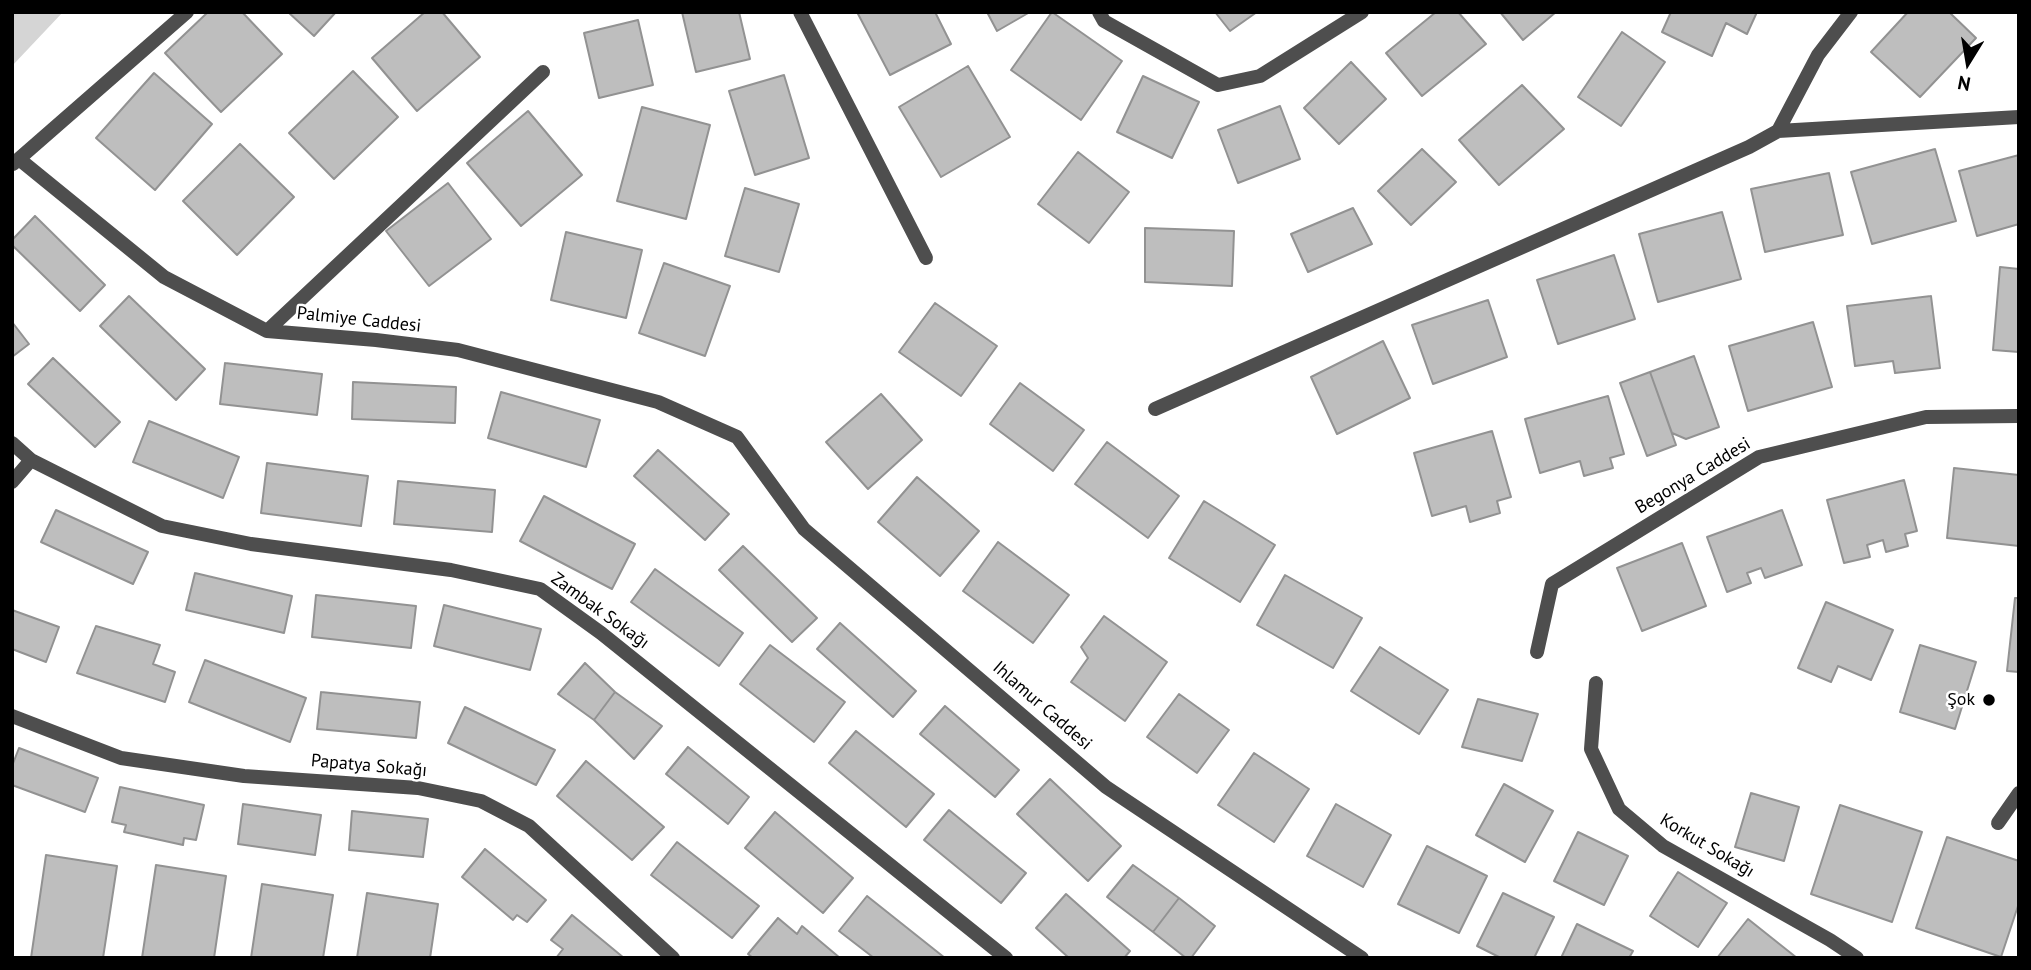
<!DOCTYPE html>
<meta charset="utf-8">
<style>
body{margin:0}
#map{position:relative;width:2031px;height:970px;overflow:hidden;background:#fff;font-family:"PT Sans",sans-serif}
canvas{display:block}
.frame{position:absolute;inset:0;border:14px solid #000;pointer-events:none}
.north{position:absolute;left:1933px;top:28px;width:70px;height:70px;-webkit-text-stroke:5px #fff;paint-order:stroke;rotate:191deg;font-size:19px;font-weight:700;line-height:28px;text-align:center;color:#000}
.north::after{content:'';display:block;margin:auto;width:24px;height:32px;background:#000;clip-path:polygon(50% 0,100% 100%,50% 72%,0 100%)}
</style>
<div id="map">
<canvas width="2031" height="970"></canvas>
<div class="frame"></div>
<div class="north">N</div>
</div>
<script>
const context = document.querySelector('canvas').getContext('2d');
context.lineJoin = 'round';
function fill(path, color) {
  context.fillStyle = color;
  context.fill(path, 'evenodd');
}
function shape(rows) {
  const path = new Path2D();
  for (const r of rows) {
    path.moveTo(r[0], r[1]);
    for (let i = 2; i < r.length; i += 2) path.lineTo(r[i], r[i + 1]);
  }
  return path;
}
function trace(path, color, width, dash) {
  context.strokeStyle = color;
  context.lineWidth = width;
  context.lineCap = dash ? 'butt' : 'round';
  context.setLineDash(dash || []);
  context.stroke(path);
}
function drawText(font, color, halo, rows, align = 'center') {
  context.font = font + ' "PT Sans",sans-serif';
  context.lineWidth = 5;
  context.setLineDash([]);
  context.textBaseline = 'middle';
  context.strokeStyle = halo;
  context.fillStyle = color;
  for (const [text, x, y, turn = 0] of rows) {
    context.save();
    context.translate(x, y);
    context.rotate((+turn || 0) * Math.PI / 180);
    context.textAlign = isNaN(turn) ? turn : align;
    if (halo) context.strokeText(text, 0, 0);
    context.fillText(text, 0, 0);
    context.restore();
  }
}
fill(shape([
 [12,12,63,12,12,66]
]), '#d5d5d5');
const building = shape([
 [208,12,242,12,282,54,221,112,165,53,208,12],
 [288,12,336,12,314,36,288,12],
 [425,12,442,12,480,57,417,111,372,58,425,12],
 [682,12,739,12,750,59,696,72,682,12],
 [857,12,935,12,951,44,890,75,857,12],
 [987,12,1030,12,997,31,987,12],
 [1052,12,1122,61,1081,120,1011,70,1052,12],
 [1215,12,1257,12,1230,31,1215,12],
 [1436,12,1458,12,1486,44,1422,96,1386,53,1436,12],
 [1500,12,1556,12,1523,40,1500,12],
 [1671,12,1757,12,1747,34,1726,23,1712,56,1662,32,1671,12],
 [1908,12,1949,12,1976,38,1920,97,1871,52,1908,12],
 [638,20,653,85,599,98,584,33,638,20],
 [1622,32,1665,62,1621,126,1578,97,1622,32],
 [1351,62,1386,99,1339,144,1304,108,1351,62],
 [968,66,1010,137,941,177,899,107,968,66],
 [353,71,398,117,334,179,289,133,353,71],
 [154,73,212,124,155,190,96,138,154,73],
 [784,75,809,158,755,175,729,91,784,75],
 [1143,76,1199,102,1172,158,1117,132,1143,76],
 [1522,85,1564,129,1499,185,1459,140,1522,85],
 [1280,106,1300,159,1238,183,1218,130,1280,106],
 [642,107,710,125,686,219,617,201,642,107],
 [528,111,582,175,521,226,467,163,528,111],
 [240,144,294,197,237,255,183,201,240,144],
 [1422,149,1456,182,1411,225,1378,191,1422,149],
 [1935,149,1956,221,1872,244,1851,172,1935,149],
 [1078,152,1129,192,1089,243,1038,204,1078,152],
 [2019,155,2019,224,1977,236,1959,171,2019,155],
 [1829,173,1843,235,1765,252,1751,189,1829,173],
 [448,183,491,239,429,286,386,231,448,183],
 [745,188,799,204,779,272,725,256,745,188],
 [1353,208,1372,244,1308,272,1291,234,1353,208],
 [1722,212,1741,279,1658,302,1639,234,1722,212],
 [35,216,105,285,80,311,12,245,12,240,35,216],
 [1145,228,1234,231,1232,286,1145,282,1145,228],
 [566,232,642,250,626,318,551,300,566,232],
 [1614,255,1635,319,1558,344,1537,280,1614,255],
 [664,263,730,286,705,356,639,333,664,263],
 [2000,267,2019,269,2019,352,1993,350,2000,267],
 [129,296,205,369,176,400,100,326,129,296],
 [1931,296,1940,368,1895,373,1893,361,1855,366,1847,306,1931,296],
 [1488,300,1507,357,1433,384,1412,325,1488,300],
 [935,303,997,346,961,396,899,352,935,303],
 [12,322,29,344,12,357,12,322],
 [1813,322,1832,387,1748,411,1729,346,1813,322],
 [1383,341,1410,398,1337,434,1311,377,1383,341],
 [1694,356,1719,427,1686,439,1672,433,1650,372,1694,356],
 [53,358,120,422,95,447,28,384,53,358],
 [225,363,322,374,317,415,220,404,225,363],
 [1650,372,1676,445,1647,456,1620,383,1650,372],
 [353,382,456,387,455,423,352,419,353,382],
 [1020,383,1084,430,1053,471,990,424,1020,383],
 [501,392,600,420,586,467,488,438,501,392],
 [881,394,922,440,868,489,826,442,881,394],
 [1608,396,1624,454,1610,458,1613,468,1584,476,1580,461,1540,473,1525,419,1608,396],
 [149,421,239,457,223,498,133,462,149,421],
 [1492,431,1511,497,1497,501,1500,513,1470,522,1466,506,1432,516,1414,453,1492,431],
 [1107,442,1179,496,1148,538,1075,484,1107,442],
 [658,450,729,514,705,540,634,476,658,450],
 [267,463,368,476,361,526,261,513,267,463],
 [1954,468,2019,475,2019,546,1947,538,1954,468],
 [917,477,979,531,940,576,878,522,917,477],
 [1904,480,1917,531,1905,534,1908,546,1886,552,1883,540,1867,545,1870,557,1844,563,1827,500,1904,480],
 [398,481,495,490,492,532,394,524,398,481],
 [544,496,635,544,612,589,520,541,544,496],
 [1204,501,1275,545,1240,602,1169,558,1204,501],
 [56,510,148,552,133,584,41,542,56,510],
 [1782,510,1802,565,1765,578,1761,568,1747,573,1751,583,1727,592,1707,537,1782,510],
 [998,542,1069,595,1033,643,963,591,998,542],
 [1682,543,1706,606,1642,631,1617,568,1682,543],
 [743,546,817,618,792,642,719,570,743,546],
 [655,569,743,633,719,666,631,602,655,569],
 [195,573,292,596,284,633,186,610,195,573],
 [1285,575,1362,618,1333,668,1257,625,1285,575],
 [316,595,416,606,411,648,312,637,316,595],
 [2015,598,2019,598,2019,672,2007,671,2015,598],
 [1826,602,1893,630,1871,680,1838,666,1831,682,1798,668,1826,602],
 [444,605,541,629,530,670,434,646,444,605],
 [12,610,59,627,46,662,12,649,12,610],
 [1104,616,1167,662,1125,721,1071,682,1088,658,1081,647,1104,616],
 [840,623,916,691,893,717,817,649,840,623],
 [96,626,160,645,153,664,175,672,165,702,77,673,96,626],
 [770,645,845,702,814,742,740,684,770,645],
 [1920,645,1976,662,1955,729,1900,712,1920,645],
 [1380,647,1448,690,1419,734,1351,691,1380,647],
 [205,660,306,698,290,742,189,702,205,660],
 [585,663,615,692,594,720,558,694,585,663],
 [321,692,420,702,416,738,317,729,321,692],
 [615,692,662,726,634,759,594,720,615,692],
 [1179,694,1229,730,1197,773,1147,737,1179,694],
 [1478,699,1538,714,1522,761,1462,747,1478,699],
 [945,706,1019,770,995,797,920,734,945,706],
 [465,707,555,750,536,785,448,743,465,707],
 [856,731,934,794,906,827,829,763,856,731],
 [688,747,749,797,728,824,666,774,688,747],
 [19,748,98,778,85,812,12,785,12,766,19,748],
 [1254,753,1309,789,1274,842,1218,805,1254,753],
 [586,761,664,827,632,860,557,796,586,761],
 [1050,779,1121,846,1088,881,1017,814,1050,779],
 [1504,784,1553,811,1525,862,1476,835,1504,784],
 [120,787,204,805,196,840,184,838,183,845,124,832,126,825,112,822,120,787],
 [1751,793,1799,807,1784,861,1735,847,1751,793],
 [243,804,321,815,315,855,238,844,243,804],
 [1336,804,1391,835,1363,887,1307,856,1336,804],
 [1840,805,1922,832,1892,922,1811,894,1840,805],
 [949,810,1026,873,1001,903,924,840,949,810],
 [352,811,428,819,423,857,349,850,352,811],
 [775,812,853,878,823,913,745,848,775,812],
 [1578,832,1628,856,1604,905,1554,881,1578,832],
 [1947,837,2019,861,2019,903,2001,957,1916,928,1947,837],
 [677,842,759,906,732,938,651,875,677,842],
 [1427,846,1487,876,1459,933,1398,904,1427,846],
 [485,849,546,900,527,922,517,915,513,920,462,877,485,849],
 [46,855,117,866,103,958,31,958,46,855],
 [156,865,226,876,214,958,142,958,156,865],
 [1133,865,1179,898,1153,932,1107,897,1133,865],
 [1678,872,1727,903,1698,947,1650,916,1678,872],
 [262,884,333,895,323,958,251,958,262,884],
 [367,893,438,904,430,958,357,958,367,893],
 [1503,893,1554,917,1534,958,1501,958,1477,946,1503,893],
 [1066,894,1130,951,1124,958,1069,958,1036,928,1066,894],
 [867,896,945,958,874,958,839,931,867,896],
 [1179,898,1215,926,1191,958,1186,958,1153,932,1179,898],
 [572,915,624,958,556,958,563,949,551,940,572,915],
 [778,918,797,934,802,926,840,958,753,958,748,954,778,918],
 [1748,919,1797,958,1717,958,1748,919],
 [1577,924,1633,951,1629,958,1561,958,1577,924]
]);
fill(building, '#bebebe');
trace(building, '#929292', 2);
trace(shape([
 [800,12,926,258],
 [1099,12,1104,21,1218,85,1260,76,1362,12],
 [1778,131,2019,117],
 [19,159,164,277,267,331,376,340,458,350,658,402,737,437,804,529,1106,787,1362,958],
 [13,164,187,12],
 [267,331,543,72],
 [1155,409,1749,147,1778,131,1818,55,1851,12],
 [12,443,31,460,162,526,251,544,451,570,540,589,601,633,1006,958],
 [12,482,31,460],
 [1537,652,1552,584,1759,457,1926,417,2019,416],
 [1596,683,1591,749,1619,809,1663,846,1830,940,1857,958],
 [12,716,121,758,244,776,418,788,481,801,529,826,673,958],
 [1998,823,2019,793]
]), '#4e4e4e', 14);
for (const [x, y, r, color] of [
 [1989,700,7,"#000"]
]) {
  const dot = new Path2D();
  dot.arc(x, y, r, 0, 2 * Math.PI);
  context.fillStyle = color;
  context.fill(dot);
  trace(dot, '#fff', 2.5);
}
drawText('18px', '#000', '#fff', [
 ["Palmiye Caddesi",359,320,6],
 ["Begonya Caddesi",1693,476,-31],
 ["Zambak Sokağı",600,611,36],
 ["Ihlamur Caddesi",1042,706,41],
 ["Papatya Sokağı",369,766,5],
 ["Korkut Sokağı",1707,846,31]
]);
drawText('18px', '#000', '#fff', [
 ["Şok",1975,700]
], 'right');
</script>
